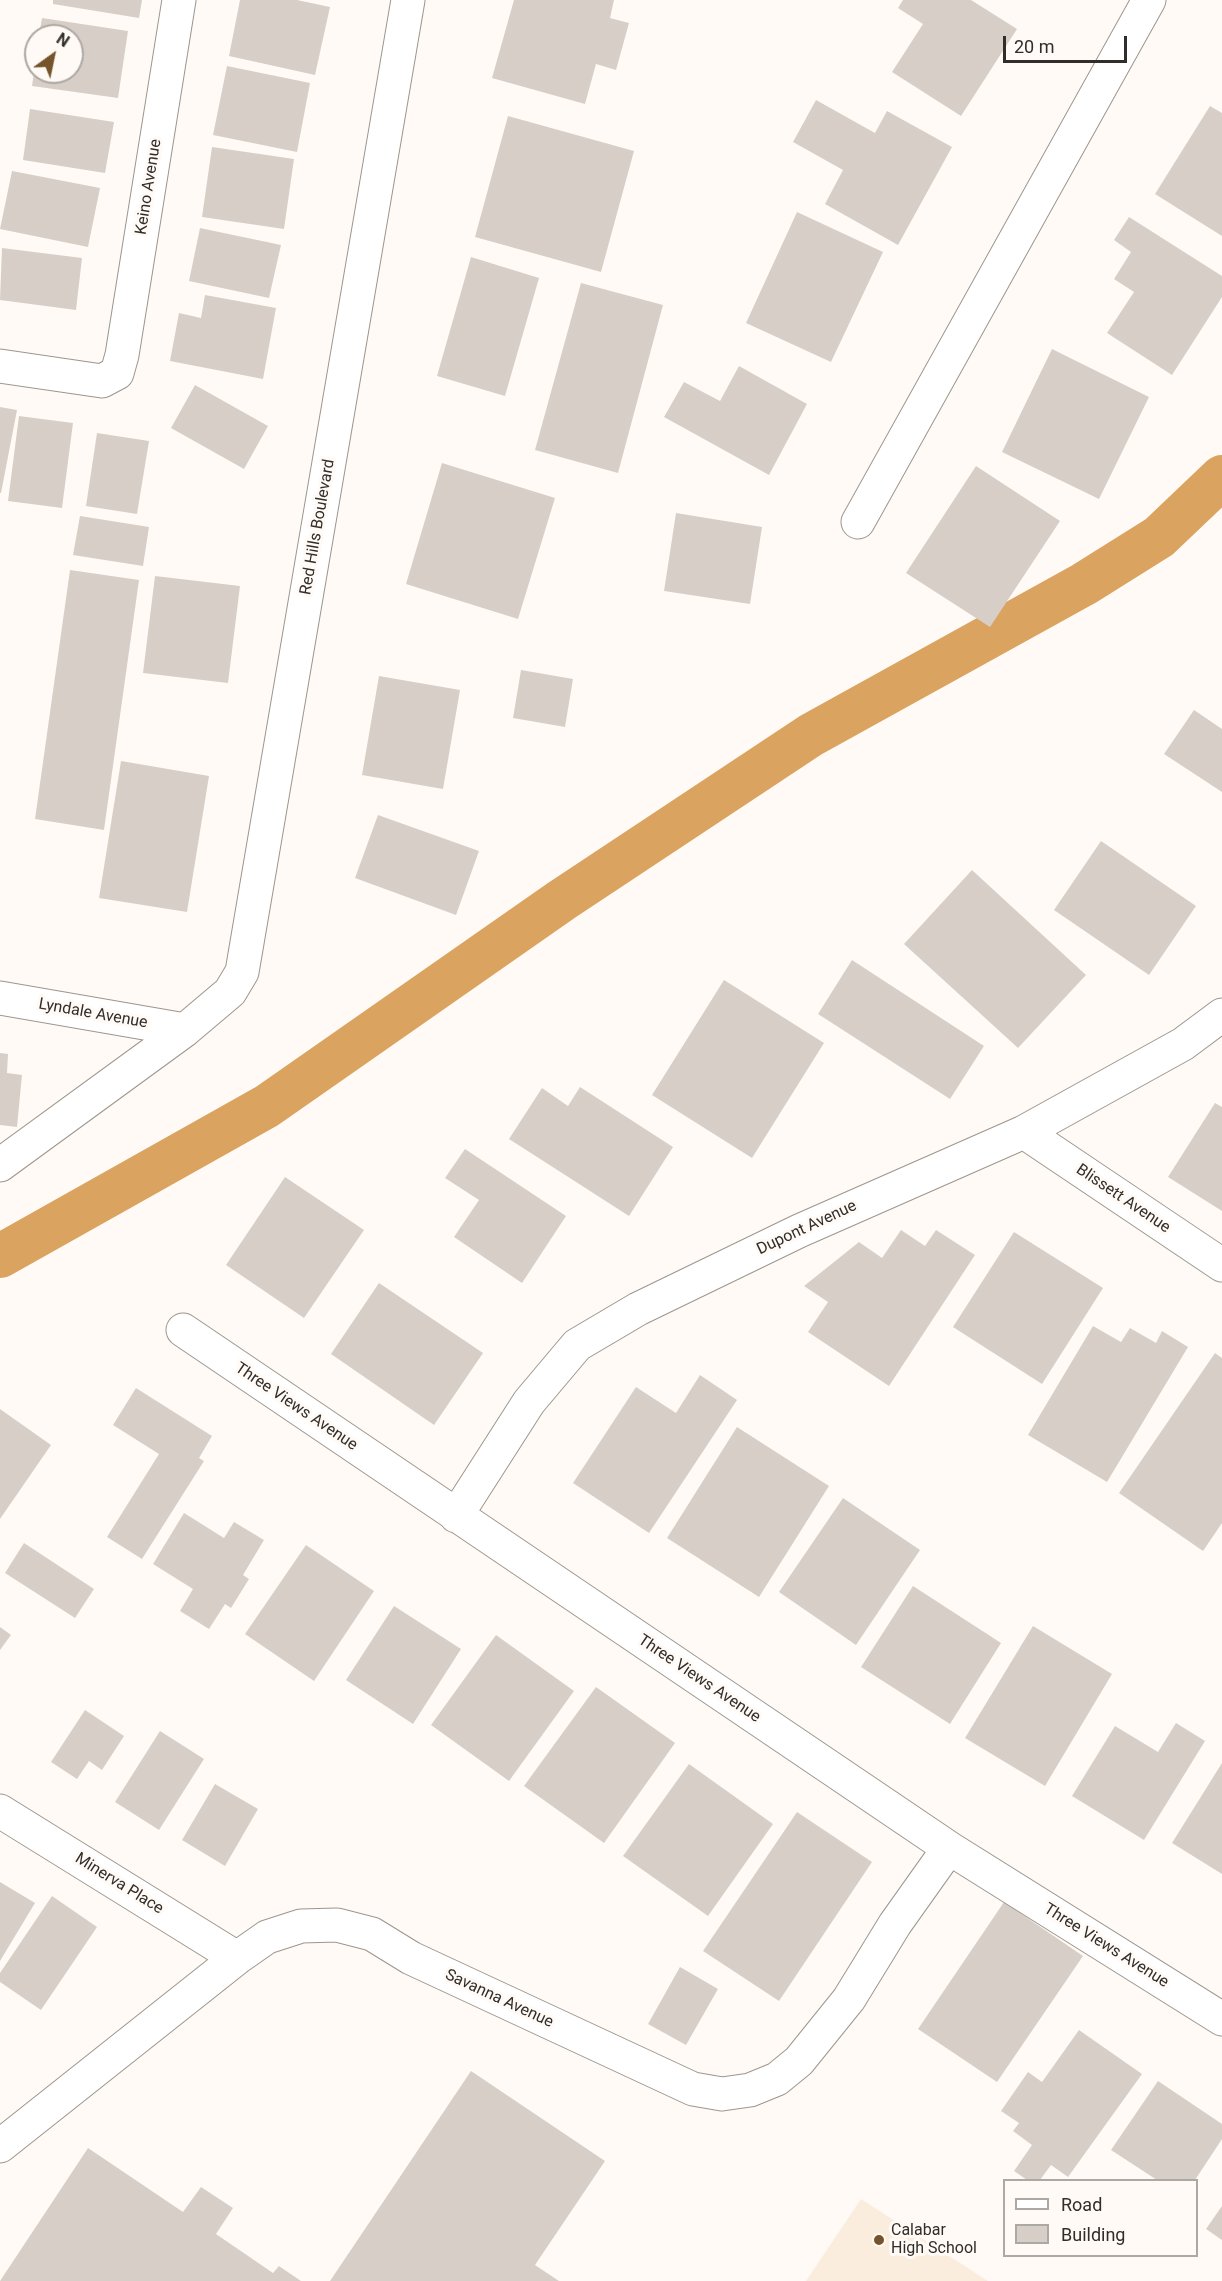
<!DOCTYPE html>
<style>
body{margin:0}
#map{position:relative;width:1222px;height:2281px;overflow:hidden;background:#fffaf5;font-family:Roboto,sans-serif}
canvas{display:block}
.legend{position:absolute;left:1003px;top:2179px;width:195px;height:78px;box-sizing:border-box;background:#fffaf5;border:2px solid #aca8a4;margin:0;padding:8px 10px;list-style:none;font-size:18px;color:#302d2a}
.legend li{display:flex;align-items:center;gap:12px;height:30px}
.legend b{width:30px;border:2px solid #aca8a4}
.north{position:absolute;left:24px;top:24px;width:60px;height:60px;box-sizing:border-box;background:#fffaf5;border:2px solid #aca8a4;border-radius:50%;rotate:33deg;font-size:16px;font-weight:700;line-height:24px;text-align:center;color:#302d2a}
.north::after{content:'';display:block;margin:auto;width:21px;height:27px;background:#74542a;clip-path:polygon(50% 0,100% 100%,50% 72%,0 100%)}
.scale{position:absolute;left:1003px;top:36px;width:124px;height:27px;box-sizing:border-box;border:3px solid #302d2a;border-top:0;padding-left:8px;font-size:18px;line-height:21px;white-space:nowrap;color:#302d2a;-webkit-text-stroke:4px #fffaf5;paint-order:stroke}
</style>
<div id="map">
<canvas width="1222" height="2281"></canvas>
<ul class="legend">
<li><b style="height:8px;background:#fff"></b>Road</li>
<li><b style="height:16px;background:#d7cfc7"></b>Building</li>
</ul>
<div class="north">N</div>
<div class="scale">20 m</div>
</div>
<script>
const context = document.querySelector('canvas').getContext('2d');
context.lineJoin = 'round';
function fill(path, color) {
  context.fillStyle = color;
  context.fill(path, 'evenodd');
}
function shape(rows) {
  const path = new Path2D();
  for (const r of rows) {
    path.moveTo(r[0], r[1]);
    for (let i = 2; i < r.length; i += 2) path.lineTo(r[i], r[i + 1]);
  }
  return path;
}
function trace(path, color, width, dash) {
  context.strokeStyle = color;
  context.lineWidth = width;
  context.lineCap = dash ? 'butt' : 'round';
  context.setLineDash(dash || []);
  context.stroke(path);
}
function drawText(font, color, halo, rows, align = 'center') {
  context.font = font + ' Roboto,sans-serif';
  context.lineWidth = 6;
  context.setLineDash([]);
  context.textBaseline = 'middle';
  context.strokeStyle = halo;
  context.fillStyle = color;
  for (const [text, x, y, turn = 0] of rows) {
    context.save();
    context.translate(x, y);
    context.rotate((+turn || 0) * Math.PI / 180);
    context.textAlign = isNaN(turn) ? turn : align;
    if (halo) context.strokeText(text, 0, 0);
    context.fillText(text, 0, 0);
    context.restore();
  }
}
fill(shape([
 [861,2199,988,2281,806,2281]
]), '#faedde');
trace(shape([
 [0,1256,267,1106,562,900,811,735,1084,584,1159,537,1222,477]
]), '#daa460', 44);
fill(shape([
 [53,0,142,0,139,18,53,4],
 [240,0,297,0,330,7,315,75,229,56],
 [514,0,614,0,610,18,629,23,616,70,596,64,585,104,492,78],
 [903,0,971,0,1017,29,961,116,892,72,923,24,898,8],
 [42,18,128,31,118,98,32,86,34,72,72,72,72,36,39,36],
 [227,66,310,83,297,152,213,135],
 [816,100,875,133,887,111,952,147,898,245,825,204,843,170,793,142],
 [1210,106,1222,113,1222,236,1155,194],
 [30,109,114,122,105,173,23,160],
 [508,116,634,151,601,272,475,237],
 [212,147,294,159,284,229,202,217],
 [12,171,100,188,88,247,0,229],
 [797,212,883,252,831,362,746,323],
 [1129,217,1222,276,1222,297,1172,375,1107,333,1134,292,1114,279,1131,252,1114,240],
 [200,228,281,245,269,298,189,281],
 [2,248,82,258,76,310,0,300],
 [471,257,539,278,505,396,437,376],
 [581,283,663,305,618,473,535,450],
 [205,295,276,308,263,379,170,361,179,313,201,318],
 [1052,349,1149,397,1099,499,1002,452],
 [739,366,807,404,769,475,664,417,684,382,720,401],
 [195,385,268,426,244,469,171,428],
 [0,407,17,410,1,493,0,493],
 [19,416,73,423,62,508,8,501],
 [97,433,149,441,137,514,86,506],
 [442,463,555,498,518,619,406,584],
 [976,466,1060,521,990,627,906,573],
 [676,513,762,527,750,604,664,591],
 [80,516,149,527,143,566,73,555],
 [70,570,139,580,104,830,35,819],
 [155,576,240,586,228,683,143,673],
 [521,670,573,679,565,727,513,718],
 [379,676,460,690,443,789,362,775],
 [1194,710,1222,729,1222,792,1164,754],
 [121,761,209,776,187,912,99,898],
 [378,815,479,851,456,915,355,878],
 [1101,841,1196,906,1149,975,1054,910],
 [972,870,1086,975,1018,1048,904,944],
 [852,960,984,1046,950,1099,818,1014],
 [724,980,824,1043,752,1158,652,1095],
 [0,1053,8,1054,7,1073,22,1075,17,1127,0,1125],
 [580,1087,673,1147,629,1216,509,1139,542,1088,568,1106],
 [1215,1103,1222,1107,1222,1211,1168,1177],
 [465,1149,566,1216,522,1283,454,1237,479,1200,445,1178],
 [285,1177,364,1230,304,1318,226,1265],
 [901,1230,925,1246,936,1230,975,1255,889,1386,808,1332,828,1302,804,1286,859,1242,882,1258],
 [1014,1232,1103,1288,1042,1384,953,1327],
 [379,1283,483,1353,434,1425,331,1354],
 [1093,1326,1121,1342,1130,1328,1156,1343,1162,1331,1188,1347,1107,1482,1028,1435],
 [1215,1353,1222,1358,1222,1523,1203,1551,1119,1493],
 [700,1375,737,1400,649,1533,573,1483,636,1387,676,1413],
 [136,1388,212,1436,199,1458,204,1461,142,1559,107,1537,159,1454,113,1425],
 [0,1409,51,1445,0,1519],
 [737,1427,829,1486,759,1597,667,1538],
 [843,1498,920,1550,856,1645,779,1592],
 [184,1513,224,1538,234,1522,264,1540,243,1575,249,1579,231,1608,225,1604,209,1629,180,1611,193,1589,153,1564],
 [24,1543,94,1589,75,1618,5,1573],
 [306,1545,374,1591,314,1681,245,1634],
 [913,1586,1001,1643,950,1724,861,1667],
 [394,1606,461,1649,413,1724,346,1680],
 [1033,1626,1112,1674,1045,1786,965,1738],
 [0,1627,11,1635,0,1650],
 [496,1635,574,1691,509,1781,431,1725],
 [596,1687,675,1743,604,1843,524,1786],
 [85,1710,124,1736,102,1770,89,1761,77,1779,51,1762],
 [1176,1723,1205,1741,1144,1840,1072,1796,1115,1726,1158,1752],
 [160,1731,204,1759,159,1830,115,1802],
 [1222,1763,1222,1874,1172,1843],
 [689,1764,773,1824,708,1916,623,1856],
 [215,1784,258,1809,225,1866,182,1840],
 [797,1812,872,1862,779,2001,703,1951],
 [0,1882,35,1903,0,1961],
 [52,1896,97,1927,41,2010,0,1982,0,1973],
 [1004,1902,1083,1956,997,2082,918,2029],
 [680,1967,718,1989,686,2045,648,2024],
 [1079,2030,1142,2074,1068,2177,1051,2165,1040,2180,1027,2180,1014,2171,1032,2145,1013,2131,1019,2123,1001,2111,1028,2072,1042,2082],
 [471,2071,605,2161,535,2265,559,2281,330,2281],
 [1158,2081,1222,2124,1222,2139,1195,2180,1157,2180,1111,2150],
 [88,2148,183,2212,201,2187,233,2208,216,2234,273,2273,279,2266,301,2281,0,2281],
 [1222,2206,1222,2240,1206,2229]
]), '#d7cfc7');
const street = shape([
 [0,366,102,381,117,373,122,355,179,0],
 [858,522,1149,0],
 [0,998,185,1030],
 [1024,1132,1222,1265],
 [0,1165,185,1030,230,992,242,972,408,0],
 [183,1330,949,1848,1222,2019],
 [456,1516,529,1402,577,1345,638,1309,799,1231,1024,1132,1183,1044,1222,1015],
 [0,1811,237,1958],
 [0,2146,237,1958,267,1937,301,1926,337,1925,372,1934,411,1958,693,2089,722,2094,750,2090,777,2079,799,2061,849,1999,895,1924,949,1848]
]);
trace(street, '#9d968e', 35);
trace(street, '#fff', 33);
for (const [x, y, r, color] of [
 [879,2240,6,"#74542a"]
]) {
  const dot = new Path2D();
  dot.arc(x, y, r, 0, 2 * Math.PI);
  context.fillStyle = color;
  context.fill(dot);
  trace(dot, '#fffaf5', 2);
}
drawText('16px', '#302d2a', '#fffaf5', [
 ["Keino Avenue",149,187,-81],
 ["Red Hills Boulevard",318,527,-80],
 ["Lyndale Avenue",93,1014,10],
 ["Blissett Avenue",1123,1199,34],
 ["Dupont Avenue",807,1228,-25],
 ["Three Views Avenue",296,1407,34],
 ["Three Views Avenue",699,1679,34],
 ["Minerva Place",119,1884,32],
 ["Three Views Avenue",1106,1946,32],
 ["Savanna Avenue",499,1999,25]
]);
drawText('16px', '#302d2a', '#fffaf5', [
 ["Calabar",891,2231],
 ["High School",891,2249]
], 'left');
</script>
